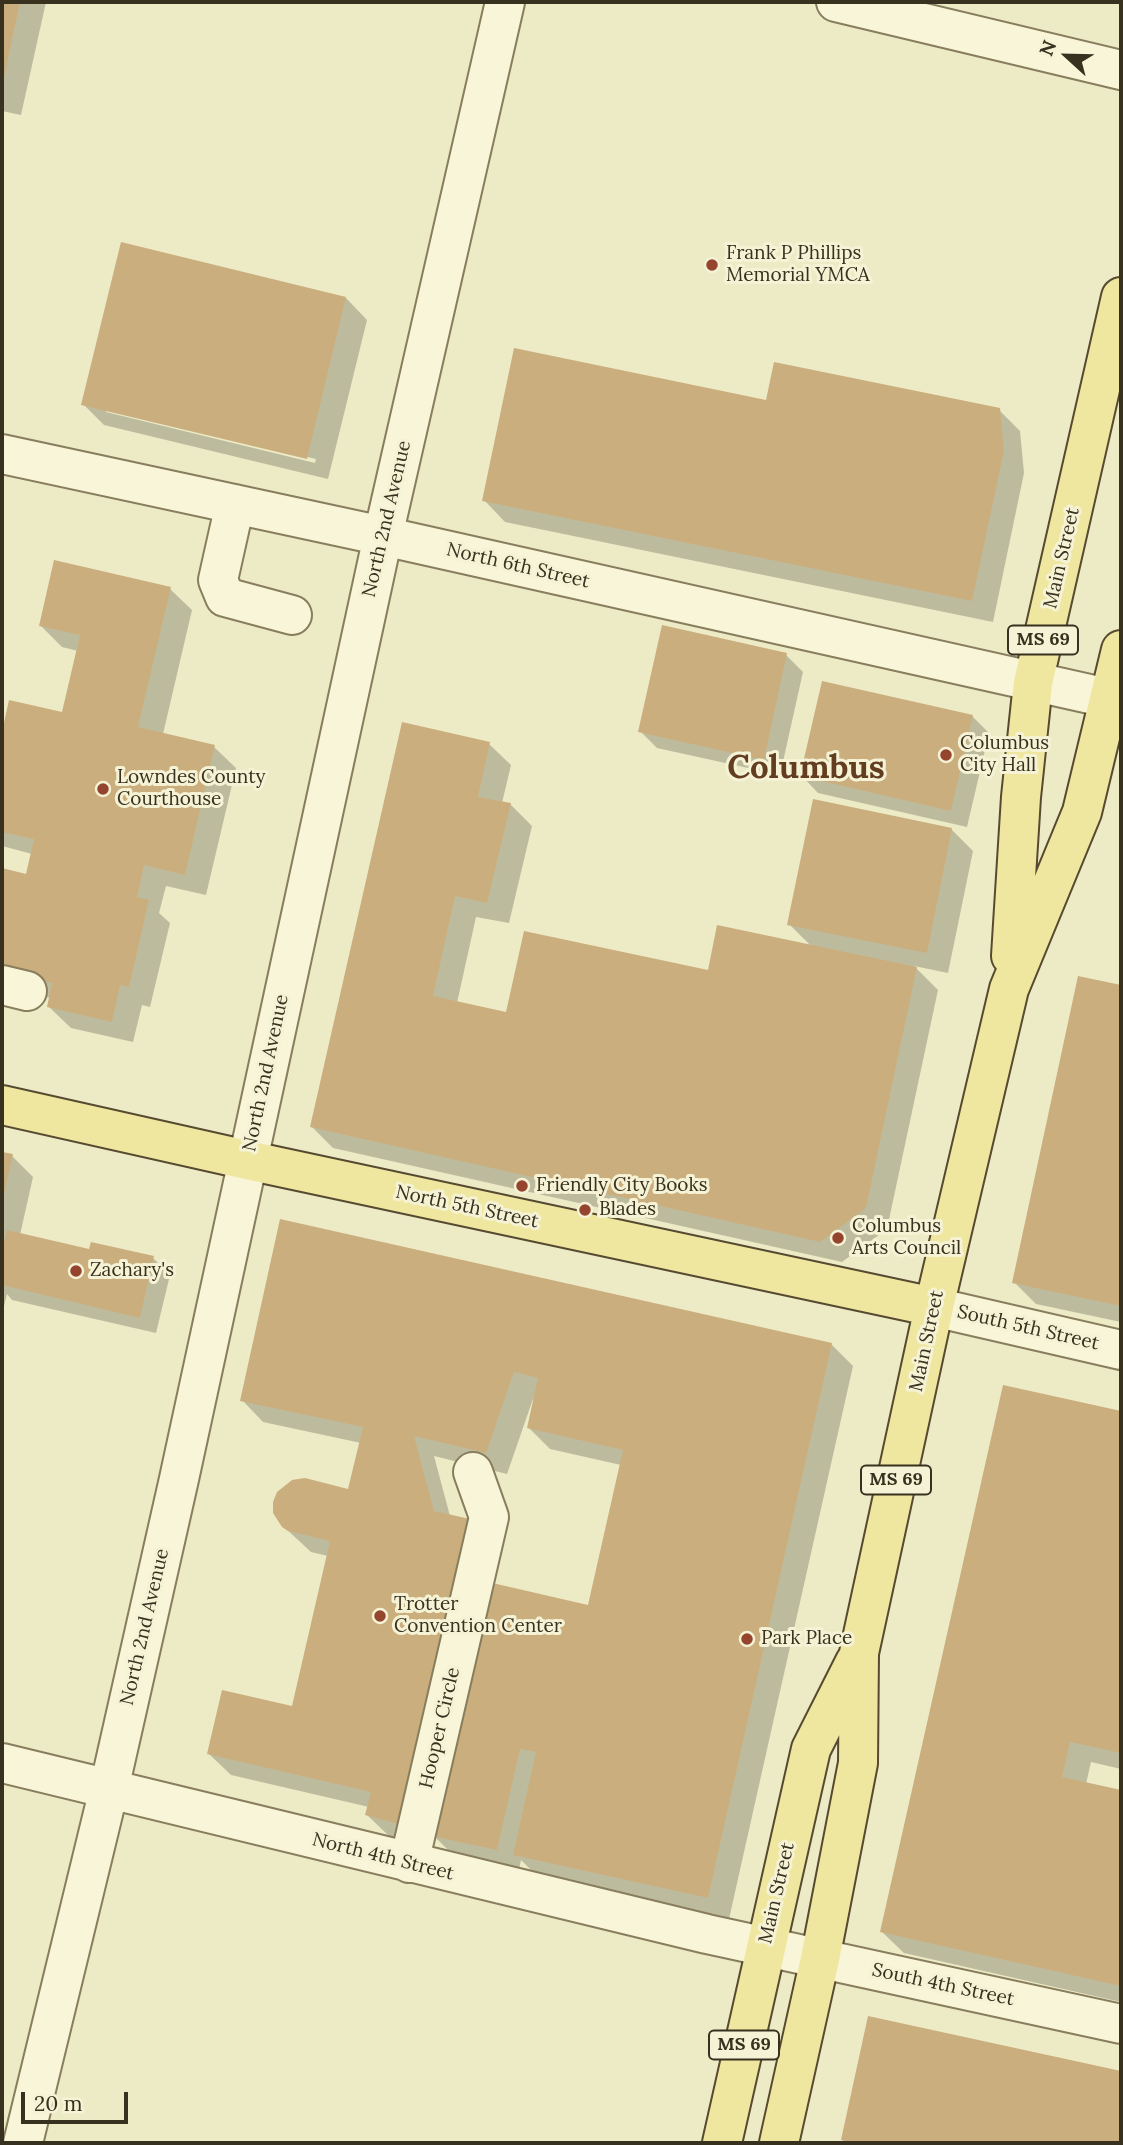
<!DOCTYPE html>
<style>
body{margin:0}
#map{position:relative;width:1123px;height:2145px;overflow:hidden;background:#edeac6;font-family:Lora,serif}
canvas{display:block}
.frame{position:absolute;inset:0;border:4px solid #38311f;pointer-events:none}
.north{position:absolute;left:1032px;top:21px;width:70px;height:70px;-webkit-text-stroke:5px #f5f2d5;paint-order:stroke;rotate:292deg;font-size:19px;font-weight:700;line-height:28px;text-align:center;color:#38311f}
.north::after{content:'';display:block;margin:auto;width:24px;height:32px;background:#38311f;clip-path:polygon(50% 0,100% 100%,50% 72%,0 100%)}
.scale{position:absolute;left:21px;top:2092px;width:107px;height:32px;box-sizing:border-box;border:4px solid #38311f;border-top:0;padding-left:9px;font-size:21px;line-height:24px;white-space:nowrap;color:#38311f;-webkit-text-stroke:5px #f5f2d5;paint-order:stroke}
</style>
<div id="map">
<canvas width="1123" height="2145"></canvas>
<div class="frame"></div>
<div class="north">N</div>
<div class="scale">20 m</div>
</div>
<script>
const context = document.querySelector('canvas').getContext('2d');
context.lineJoin = 'round';
function fill(path, color) {
  context.fillStyle = color;
  context.fill(path, 'evenodd');
}
function shape(rows) {
  const path = new Path2D();
  for (const r of rows) {
    path.moveTo(r[0], r[1]);
    for (let i = 2; i < r.length; i += 2) path.lineTo(r[i], r[i + 1]);
  }
  return path;
}
function trace(path, color, width, dash) {
  context.strokeStyle = color;
  context.lineWidth = width;
  context.lineCap = dash ? 'butt' : 'round';
  context.setLineDash(dash || []);
  context.stroke(path);
}
function drawText(font, color, halo, rows, align = 'center') {
  context.font = font + ' Lora,serif';
  context.lineWidth = 6;
  context.setLineDash([]);
  context.textBaseline = 'middle';
  context.strokeStyle = halo;
  context.fillStyle = color;
  for (const [text, x, y, turn = 0] of rows) {
    context.save();
    context.translate(x, y);
    context.rotate((+turn || 0) * Math.PI / 180);
    context.textAlign = isNaN(turn) ? turn : align;
    if (halo) context.strokeText(text, 0, 0);
    context.fillText(text, 0, 0);
    context.restore();
  }
}
fill(shape([
 [2,2,46,2,21,115,2,111],
 [346,298,367,320,328,479,104,425,83,404],
 [106,409,316,459,315,463,106,412],
 [767,402,999,410,1020,431,1024,473,993,622,505,522,484,500],
 [170,589,192,610,163,734,214,747,236,768,206,895,166,886,159,913,170,923,150,1007,142,1005,133,1042,71,1028,49,1007,51,998,2,987,2,870,27,876,32,854,2,846,2,740,11,702,64,714,78,651,62,647,41,626],
 [786,655,803,672,780,775,657,748,640,731],
 [972,716,989,733,967,827,818,793,802,776],
 [489,744,511,765,502,803,510,804,532,826,509,923,476,917,457,1003,508,1014,709,972,811,946,789,924,951,829,973,851,948,973,914,966,938,990,887,1229,842,1262,333,1148,312,1127],
 [1080,978,1121,987,1121,1322,1036,1304,1014,1282],
 [2,1154,12,1156,33,1177,20,1235,90,1251,153,1258,170,1275,156,1333,12,1300,7,1294,2,1314],
 [282,1222,831,1344,853,1366,729,1919,537,1876,521,1860,519,1870,455,1857,433,1835,589,1607,621,1465,550,1449,529,1428,535,1400,533,1399,507,1474,434,1456,450,1516,420,1844,389,1836,367,1815,369,1807,231,1775,209,1754,293,1709,328,1556,311,1552,283,1526,349,1491,361,1443,263,1422,242,1400],
 [1004,1387,1121,1413,1121,1769,1091,1762,1086,1784,1121,1792,1121,2002,904,1953,882,1932],
 [869,2018,1121,2072,1121,2143,846,2143,843,2140]
]), '#0003');
fill(shape([
 [2,2,20,2,3,82,2,82],
 [121,242,346,297,307,459,81,405],
 [514,348,766,400,774,362,1000,408,1004,451,972,601,482,501],
 [54,560,171,587,138,727,215,745,185,875,144,865,137,897,149,900,129,987,120,985,112,1022,47,1007,52,983,2,971,2,868,26,874,34,839,2,832,2,732,9,700,62,712,80,635,39,626],
 [662,625,787,653,764,760,638,732],
 [822,681,973,715,951,811,800,776],
 [402,722,490,742,478,797,511,803,487,903,455,896,433,996,506,1012,524,931,708,970,717,925,917,967,866,1208,820,1242,310,1127],
 [813,799,952,828,927,953,787,925],
 [1078,976,1121,985,1121,1306,1012,1283],
 [2,1152,13,1154,3,1198,2,1198],
 [280,1219,832,1343,708,1898,513,1855,536,1752,520,1749,497,1850,431,1836,488,1582,588,1605,623,1450,527,1428,538,1378,514,1372,486,1453,414,1436,434,1511,470,1519,399,1824,365,1815,371,1792,207,1754,222,1690,292,1706,330,1541,288,1531,282,1527,273,1513,273,1502,277,1492,292,1480,305,1478,348,1489,363,1427,240,1401],
 [7,1230,89,1249,91,1242,154,1256,140,1318,2,1285,2,1250],
 [1003,1385,1121,1411,1121,1753,1070,1742,1062,1777,1121,1790,1121,1986,880,1932],
 [868,2016,1121,2071,1121,2143,856,2143,841,2140]
]), '#caae7d');
const minor = shape([
 [836,2,1121,70],
 [2,454,383,536,1121,701],
 [235,504,218,580,225,597,292,615],
 [2,985,27,991],
 [934,1307,1121,1350],
 [2,1763,707,1934,1121,2024],
 [409,1863,489,1517,473,1472],
 [23,2143,109,1789,179,1479,383,536,505,2]
]);
const major = shape([
 [1011,956,1021,797,1033,683,1121,297],
 [2,1105,247,1160,934,1307],
 [722,2143,811,1749,855,1662],
 [779,2143,820,1959,858,1763,859,1653,934,1307,1009,989,1082,812,1121,650]
]);
trace(minor, '#887d5c', 42);
trace(major, '#564a30', 42);
trace(minor, '#f8f5d9', 38);
trace(major, '#efe79f', 38);
for (const [x, y, r, color] of [
 [712,265,7,"#95442e"],
 [946,755,7,"#95442e"],
 [103,789,7,"#95442e"],
 [522,1186,7,"#95442e"],
 [585,1210,7,"#95442e"],
 [838,1238,7,"#95442e"],
 [76,1271,7,"#95442e"],
 [380,1616,7,"#95442e"],
 [747,1639,7,"#95442e"]
]) {
  const dot = new Path2D();
  dot.arc(x, y, r, 0, 2 * Math.PI);
  context.fillStyle = color;
  context.fill(dot);
  trace(dot, '#f5f2d5', 2.5);
}
for (const [x, y, w] of [
 [1043,640,70],
 [896,1480,70],
 [744,2045,70]
]) {
  const box = new Path2D();
  box.roundRect(x - w / 2, y - 14.5, w, 29, 5);
  context.fillStyle = '#f5f2d5';
  context.fill(box);
  trace(box, '#38311f', 2);
}
drawText('bold 18px', '#38311f', null, [
 ["MS 69",1043,640],
 ["MS 69",896,1480],
 ["MS 69",744,2045]
]);
drawText('19px', '#38311f', '#f5f2d5', [
 ["Frank P Phillips",726,254],
 ["Memorial YMCA",726,276],
 ["Columbus",960,744],
 ["City Hall",960,766],
 ["Lowndes County",117,778],
 ["Courthouse",117,800],
 ["Friendly City Books",536,1186],
 ["Blades",599,1210],
 ["Columbus",852,1227],
 ["Arts Council",852,1249],
 ["Zachary's",90,1271],
 ["Trotter",394,1605],
 ["Convention Center",394,1627],
 ["Park Place",761,1639]
], 'left');
drawText('19px', '#38311f', '#f5f2d5', [
 ["North 2nd Avenue",387,519,-77],
 ["Main Street",1062,558,-77],
 ["North 6th Street",518,566,13],
 ["North 2nd Avenue",266,1073,-78],
 ["North 5th Street",467,1207,12],
 ["South 5th Street",1028,1328,13],
 ["Main Street",927,1341,-78],
 ["North 2nd Avenue",145,1627,-77],
 ["Hooper Circle",440,1728,-77],
 ["North 4th Street",383,1857,14],
 ["Main Street",777,1893,-77],
 ["South 4th Street",943,1985,12]
]);
drawText('bold 33px', '#633d20', '#f5f2d5', [
 ["Columbus",806,769]
]);
</script>
